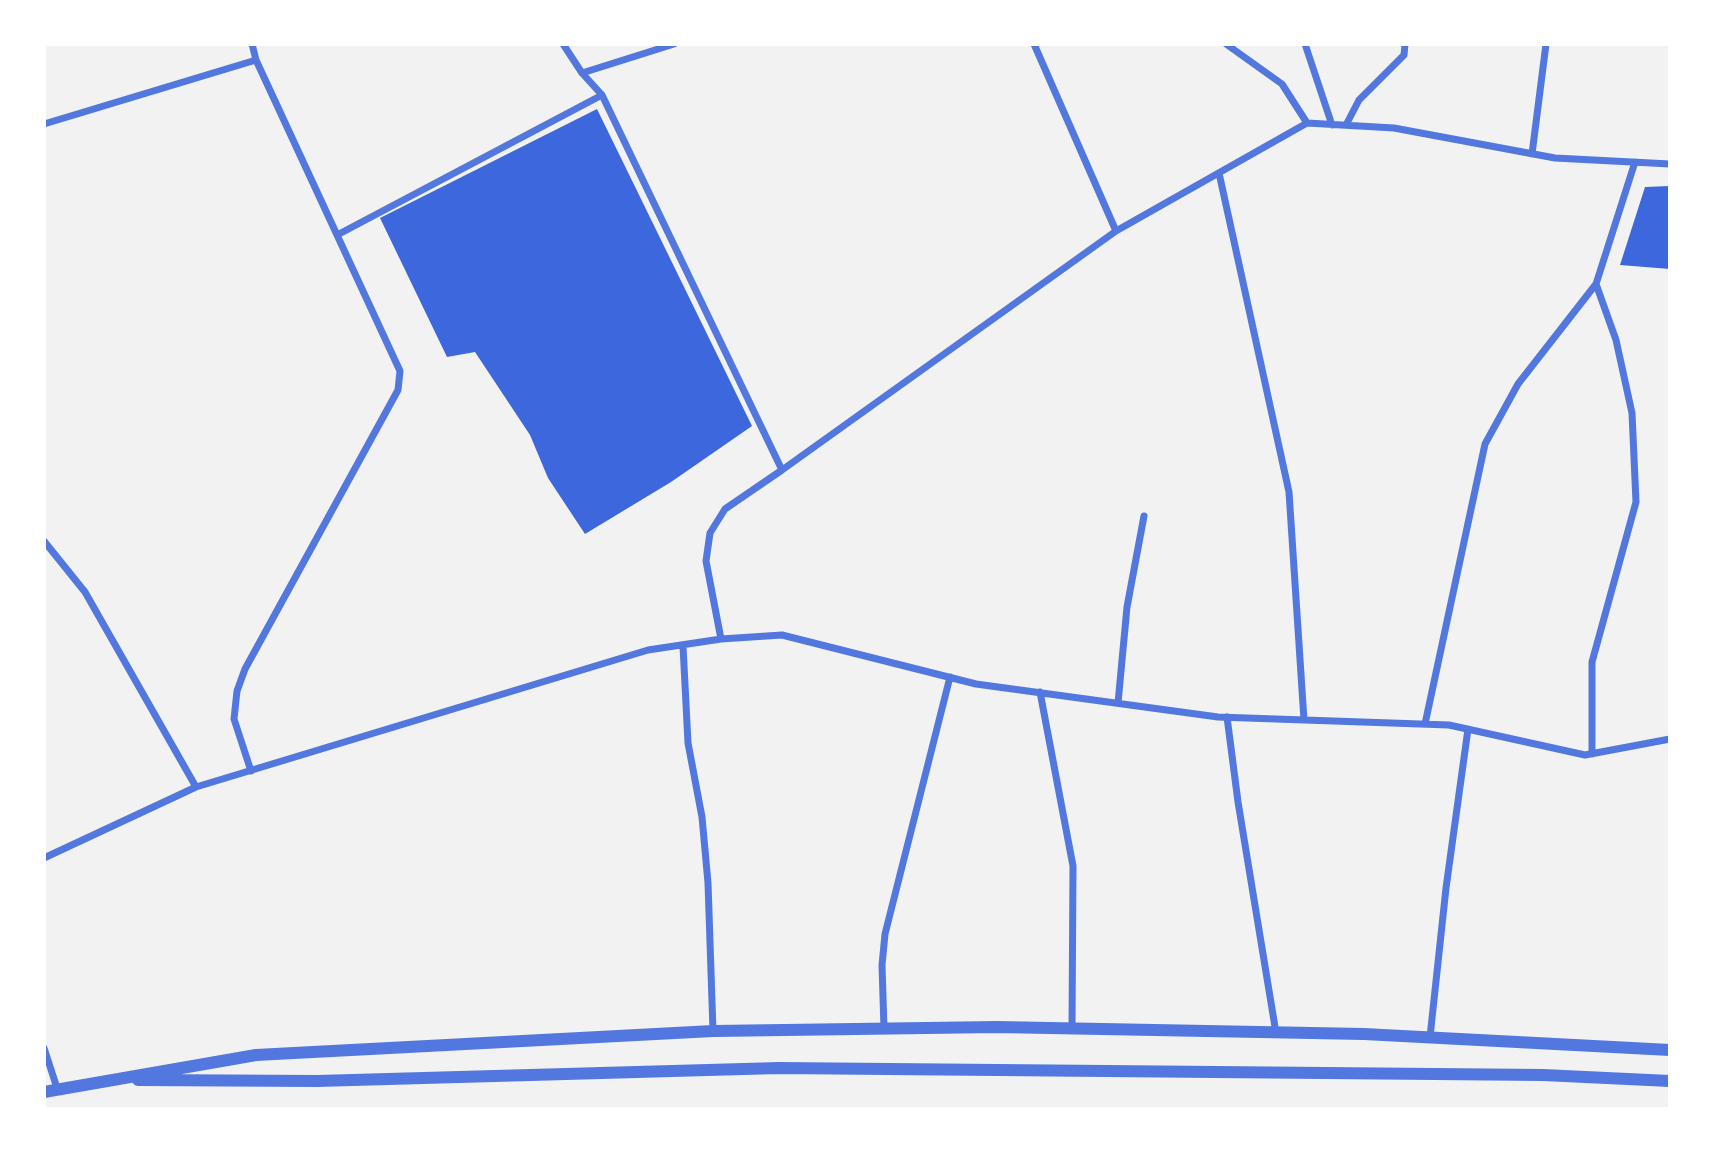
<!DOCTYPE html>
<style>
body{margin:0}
#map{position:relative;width:1714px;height:1153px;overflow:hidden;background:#f2f2f2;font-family:"Space Grotesk",sans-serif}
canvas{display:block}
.frame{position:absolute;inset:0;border:46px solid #fff;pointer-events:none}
</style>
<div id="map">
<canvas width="1714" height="1153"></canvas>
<div class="frame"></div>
</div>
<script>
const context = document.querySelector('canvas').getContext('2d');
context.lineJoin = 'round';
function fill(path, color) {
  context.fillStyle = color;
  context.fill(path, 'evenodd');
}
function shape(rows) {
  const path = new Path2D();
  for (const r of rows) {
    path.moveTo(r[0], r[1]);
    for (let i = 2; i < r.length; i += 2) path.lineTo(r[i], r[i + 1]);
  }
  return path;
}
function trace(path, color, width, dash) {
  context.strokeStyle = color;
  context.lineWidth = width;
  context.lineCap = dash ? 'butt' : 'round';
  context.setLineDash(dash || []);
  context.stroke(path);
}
fill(shape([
 [597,109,752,426,671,482,585,534,548,478,530,435,475,352,447,357,380,218],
 [1670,186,1670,269,1620,265,1645,187]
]), '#3d67dc');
trace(shape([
 [563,44,582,73,602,95,782,470,725,509,710,533,706,561,721,639],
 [1034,44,1116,231],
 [1226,44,1282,84,1307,123],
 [1305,44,1332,125],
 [582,73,674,44],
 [44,124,256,60],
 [1346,125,1359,100,1404,55,1405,44],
 [1532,154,1546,44],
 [1219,173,1289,492,1304,720],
 [339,234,602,95],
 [782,470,1116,231,1307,123,1394,128,1555,158,1670,164],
 [44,541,85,592,196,787],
 [683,646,688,743,702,817,708,883,713,1031],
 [1040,692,1073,866,1072,1029],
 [1118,703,1127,607,1144,516],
 [1227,717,1238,802,1276,1033],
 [1425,724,1485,444,1518,384,1596,284,1635,162],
 [1592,754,1592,662,1636,502,1632,413,1616,340,1596,284],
 [251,771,234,719,237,691,245,669,398,390,400,371,256,60,252,44],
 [44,858,196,787,648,650,721,639,782,635,976,684,1218,717,1449,725,1585,755,1670,739],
 [884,1029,882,965,885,934,950,677],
 [1430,1037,1446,888,1468,729],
 [44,1048,57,1088]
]), '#5277de', 7);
trace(shape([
 [138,1080,317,1081,779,1068,1543,1075,1670,1081],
 [44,1092,256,1055,713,1031,997,1027,1364,1034,1670,1050]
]), '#5277de', 12);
</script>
